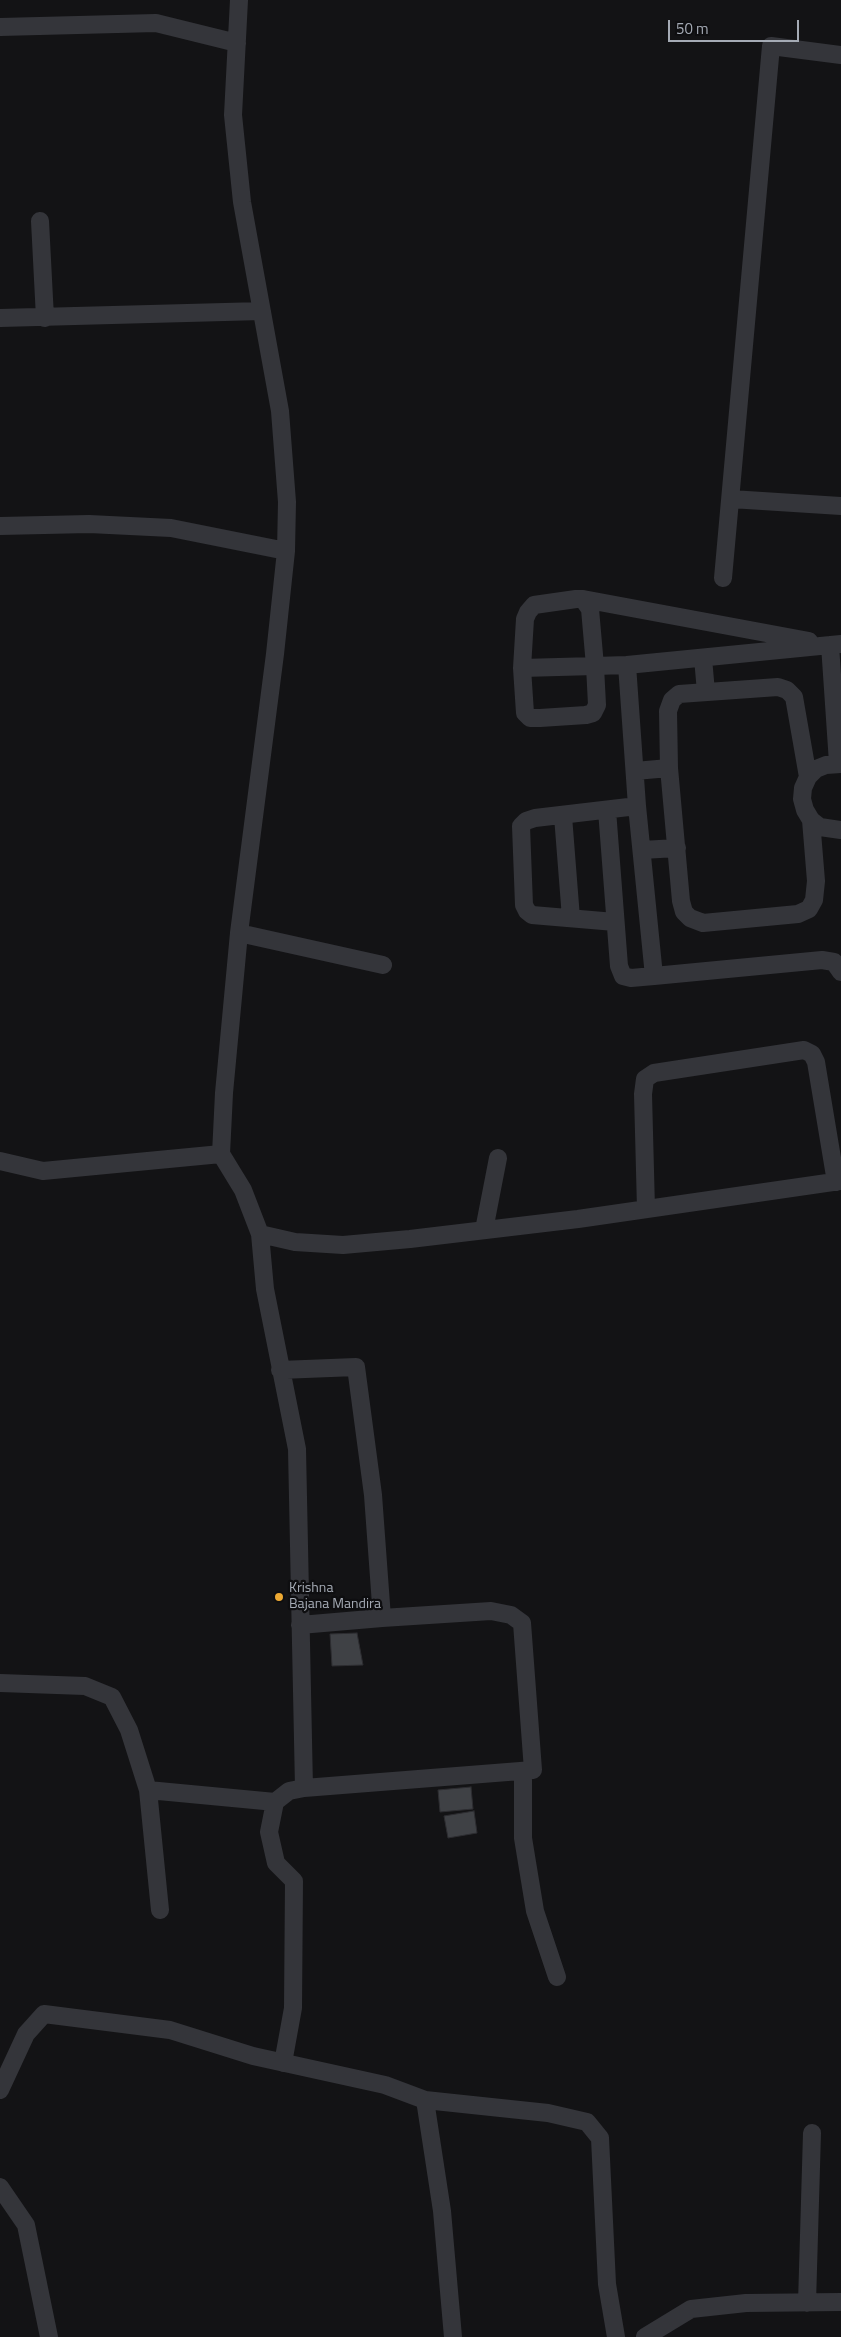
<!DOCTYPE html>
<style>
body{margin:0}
#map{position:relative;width:841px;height:2337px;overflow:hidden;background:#131315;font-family:"Titillium Web",sans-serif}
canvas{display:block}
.scale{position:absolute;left:668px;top:20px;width:131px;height:22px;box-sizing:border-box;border:2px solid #a5abb5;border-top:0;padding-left:6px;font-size:15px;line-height:18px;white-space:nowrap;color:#a5abb5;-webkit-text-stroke:4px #0e0e10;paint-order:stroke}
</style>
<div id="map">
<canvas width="841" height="2337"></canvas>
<div class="scale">50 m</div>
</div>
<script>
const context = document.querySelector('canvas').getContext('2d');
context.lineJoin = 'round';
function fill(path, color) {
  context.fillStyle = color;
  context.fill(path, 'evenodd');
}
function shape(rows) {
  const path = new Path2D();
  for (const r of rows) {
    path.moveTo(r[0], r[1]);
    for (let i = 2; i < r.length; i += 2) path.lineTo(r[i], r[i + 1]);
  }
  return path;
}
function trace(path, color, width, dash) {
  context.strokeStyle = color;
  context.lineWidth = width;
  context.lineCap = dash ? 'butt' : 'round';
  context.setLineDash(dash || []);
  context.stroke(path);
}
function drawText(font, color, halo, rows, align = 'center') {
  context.font = font + ' "Titillium Web",sans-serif';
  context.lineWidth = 4.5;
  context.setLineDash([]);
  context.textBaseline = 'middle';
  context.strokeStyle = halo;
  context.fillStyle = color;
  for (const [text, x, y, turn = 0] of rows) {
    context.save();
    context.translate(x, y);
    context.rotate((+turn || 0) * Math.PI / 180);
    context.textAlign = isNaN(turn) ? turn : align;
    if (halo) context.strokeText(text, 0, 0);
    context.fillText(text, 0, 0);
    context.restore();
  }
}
const building = shape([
 [357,1633,363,1665,332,1666,330,1634,357,1633],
 [471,1787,473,1809,440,1812,438,1790,471,1787],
 [474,1811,477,1833,448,1838,444,1816,474,1811]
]);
fill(building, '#3f4145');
trace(building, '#2d2d31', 1);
trace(shape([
 [239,0,233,115,242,202,280,411,287,502,286,551,275,654,239,933,224,1093,221,1154,243,1190,260,1234,295,1242,343,1245,410,1239,578,1219,841,1181],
 [0,27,156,23,237,43],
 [40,221,45,318],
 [0,318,262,311],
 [731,499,841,506],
 [0,526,89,524,171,528,286,551],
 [723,578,771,46,841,55],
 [583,599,809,641],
 [841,644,627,665,637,806,654,976,822,960,834,962,841,972],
 [830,645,838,763],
 [703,658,706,692],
 [522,668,525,619,528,612,534,605,576,599,583,599,590,609,595,666,597,705,593,713,586,715,540,718,530,718,525,713,522,668,595,666,627,665],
 [841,764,826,765,816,769,808,777,803,788,802,799,805,810,811,820,820,827,841,830],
 [635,771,669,768],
 [808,777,794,697,787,690,778,687,679,694,672,700,668,711,669,768,681,901,684,912,690,918,703,923,798,914,809,909,814,900,816,881,811,820],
 [607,810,619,966,623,976,631,978,654,976],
 [563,816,571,918],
 [642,850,677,848],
 [615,922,532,915,527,911,524,905,521,826,526,821,535,818,637,806],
 [239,933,383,965],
 [0,1161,43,1171,221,1154],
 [646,1209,643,1094,645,1079,654,1073,804,1050,812,1054,816,1062,836,1182],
 [484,1230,498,1158],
 [260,1234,265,1289,297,1449,304,1788,289,1791,275,1802,269,1832,276,1863,294,1881,293,2008,283,2063],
 [280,1370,356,1367,373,1495,382,1618,300,1625],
 [0,1683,85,1686,112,1697,129,1730,148,1790,275,1802],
 [523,1771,523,1838,535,1911,557,1977],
 [304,1788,533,1770,522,1623,511,1615,491,1611,382,1618],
 [148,1790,160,1910],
 [0,2090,26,2034,44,2014,170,2030,253,2056,385,2085,425,2100,442,2211,453,2337],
 [425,2100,548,2113,587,2122,600,2138,607,2284,616,2337],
 [0,2187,26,2225,49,2337],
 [807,2303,812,2133],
 [645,2337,691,2309,746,2303,841,2302]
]), '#34353a', 18);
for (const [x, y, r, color] of [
 [279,1597,5,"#eda933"]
]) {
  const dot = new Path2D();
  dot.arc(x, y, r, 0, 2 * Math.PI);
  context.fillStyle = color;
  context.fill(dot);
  trace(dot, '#0e0e10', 2);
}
drawText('14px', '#a5abb5', '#0e0e10', [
 ["Krishna",289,1589],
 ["Bajana Mandira",289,1605]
], 'left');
</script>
